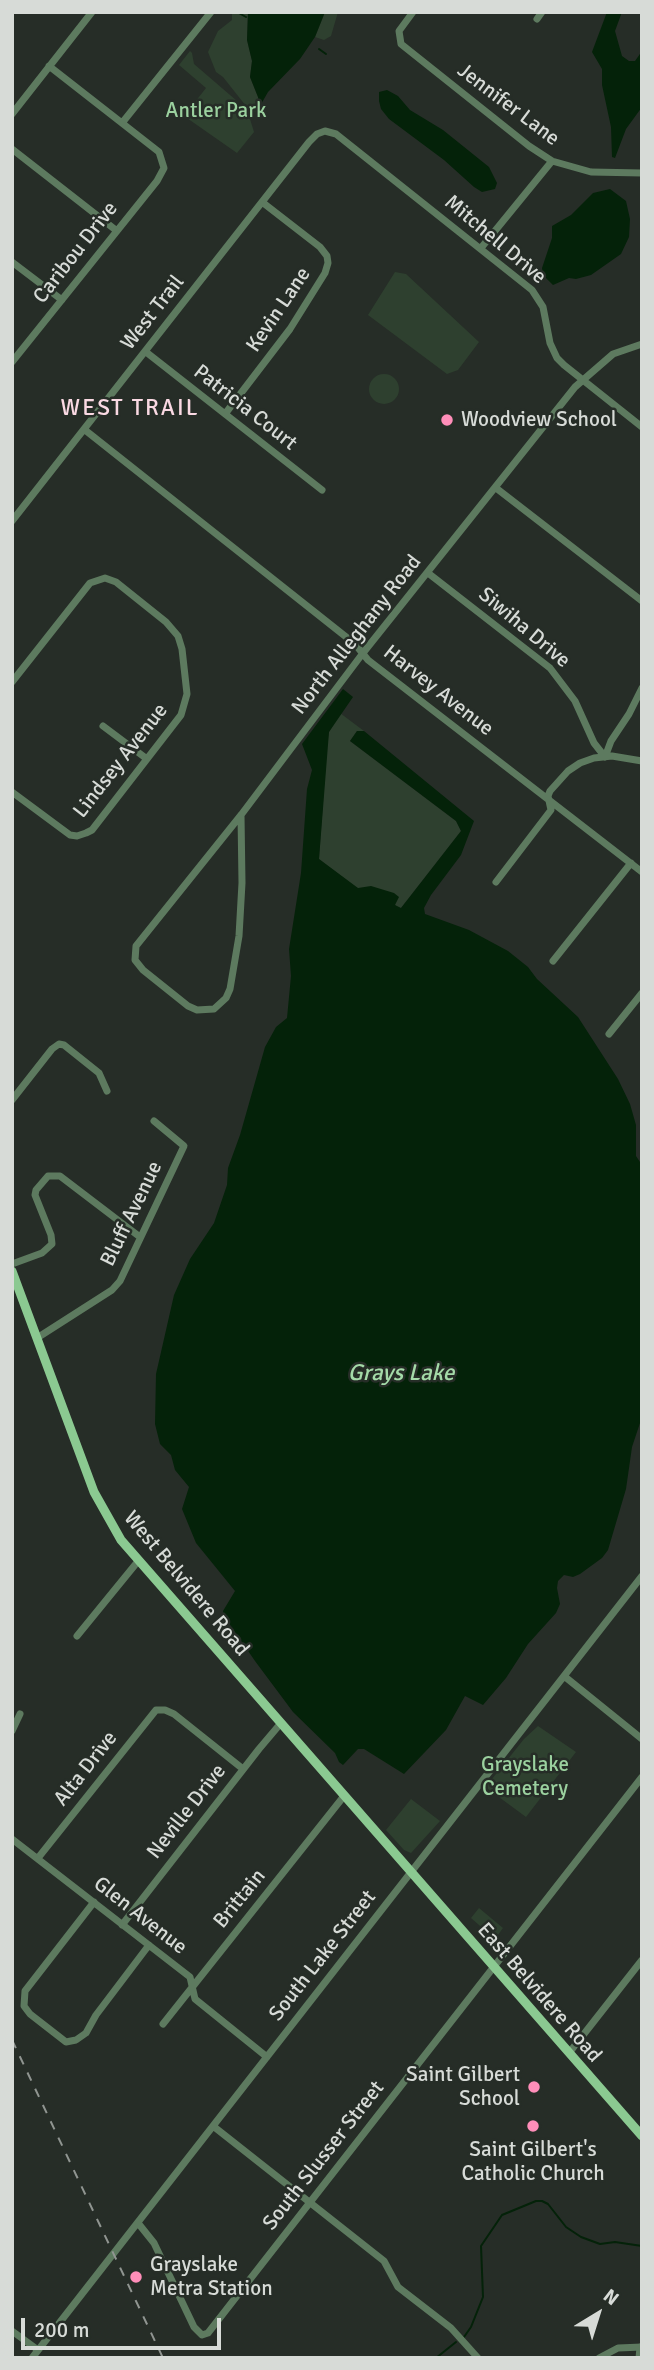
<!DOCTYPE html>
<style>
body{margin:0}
#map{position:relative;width:654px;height:2370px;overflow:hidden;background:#262d27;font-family:Signika,sans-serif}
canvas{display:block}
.frame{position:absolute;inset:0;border:14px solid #d7dbd7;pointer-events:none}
.north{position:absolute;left:563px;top:2279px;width:70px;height:70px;-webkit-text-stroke:5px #262d27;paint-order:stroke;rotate:38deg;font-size:19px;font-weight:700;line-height:28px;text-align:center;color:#d7dbd7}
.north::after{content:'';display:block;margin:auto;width:24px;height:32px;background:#d7dbd7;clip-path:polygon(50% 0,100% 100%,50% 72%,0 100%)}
.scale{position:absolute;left:21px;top:2318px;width:200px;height:32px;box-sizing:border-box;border:4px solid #d7dbd7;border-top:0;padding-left:9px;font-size:21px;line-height:24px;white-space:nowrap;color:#d7dbd7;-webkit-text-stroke:5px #262d27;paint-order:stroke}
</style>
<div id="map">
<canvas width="654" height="2370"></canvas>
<div class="frame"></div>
<div class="north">N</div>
<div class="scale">200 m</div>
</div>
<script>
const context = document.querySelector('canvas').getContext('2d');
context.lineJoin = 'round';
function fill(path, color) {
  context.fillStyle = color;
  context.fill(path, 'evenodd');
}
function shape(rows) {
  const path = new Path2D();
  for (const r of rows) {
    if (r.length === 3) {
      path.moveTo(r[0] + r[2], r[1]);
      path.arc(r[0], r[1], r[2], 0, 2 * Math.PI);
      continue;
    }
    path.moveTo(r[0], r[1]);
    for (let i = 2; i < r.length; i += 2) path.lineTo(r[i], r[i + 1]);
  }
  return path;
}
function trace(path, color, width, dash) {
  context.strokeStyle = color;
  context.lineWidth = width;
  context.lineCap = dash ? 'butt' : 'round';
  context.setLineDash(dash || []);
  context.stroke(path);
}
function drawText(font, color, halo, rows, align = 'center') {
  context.font = font + ' Signika,sans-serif';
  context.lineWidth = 5;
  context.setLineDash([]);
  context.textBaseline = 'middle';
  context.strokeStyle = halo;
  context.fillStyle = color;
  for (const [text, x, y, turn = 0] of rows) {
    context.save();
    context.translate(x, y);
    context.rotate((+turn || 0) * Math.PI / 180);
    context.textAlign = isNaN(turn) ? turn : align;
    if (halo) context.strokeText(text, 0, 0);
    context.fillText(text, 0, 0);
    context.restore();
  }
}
fill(shape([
 [232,12,248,12,247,40,252,61,250,77,258,97,260,106,256,113,246,106,223,77,216,72,208,52,218,31,232,20],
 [325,12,338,12,331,36,324,40,315,37],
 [190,51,192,53,194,64,237,101,250,119,254,132,237,153,184,116,206,88,179,65],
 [395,272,406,274,479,342,458,370,447,374,368,315],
 [384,389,15],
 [340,713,364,731,357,731,350,741,456,821,461,831,401,908,396,907,394,902,355,887,319,859,327,745,329,732],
 [538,1726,576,1752,526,1817,488,1789,488,1784,524,1739],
 [411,1799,440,1821,411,1853,404,1850,386,1830],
 [479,1908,503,1928,495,1939,471,1918]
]), '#2e402f');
fill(shape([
 [248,12,325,12,315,37,300,59,268,92,260,106,258,97,250,77,252,61,247,40],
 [607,12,622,12,615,31,622,56,629,61,635,61,642,51,642,107,626,129,615,158,612,157,611,127,602,85,602,69,592,52],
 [387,90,398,96,410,110,443,130,489,167,497,183,495,189,482,192,474,187,444,160,389,119,381,109,379,101,379,92],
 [610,189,626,201,630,219,629,237,621,254,591,275,576,279,569,278,553,285,543,275,542,268,552,238,552,226,571,215,593,193],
 [343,689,353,697,329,732,319,859,358,888,371,886,394,893,399,897,395,905,401,908,461,831,456,821,350,741,357,731,364,731,474,821,461,855,431,895,424,908,425,914,469,930,508,951,528,967,537,979,578,1017,618,1079,630,1104,636,1125,636,1156,642,1165,642,1417,632,1447,626,1489,608,1550,602,1558,580,1574,573,1577,564,1575,558,1581,557,1588,560,1604,556,1613,528,1644,506,1678,483,1705,465,1696,446,1730,404,1774,364,1749,358,1749,343,1765,339,1762,335,1753,293,1712,255,1661,224,1616,223,1611,235,1591,196,1543,182,1509,189,1487,175,1470,171,1455,160,1444,155,1424,156,1374,174,1295,190,1259,214,1223,227,1185,228,1168,240,1135,265,1047,276,1027,287,1018,291,976,289,949,301,873,307,789,312,770,302,744]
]), '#042209');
trace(shape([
 [237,12,246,17],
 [319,49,326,54],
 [464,2337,471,2327,483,2297,481,2246,502,2215,536,2201,542,2201,548,2204,566,2227,581,2237,600,2244,615,2242,642,2246],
 [436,2358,456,2342]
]), '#042209', 2);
trace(shape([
 [413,12,399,31,401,44,529,146,552,161,591,172,642,173],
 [537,19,542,12],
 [12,114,92,12],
 [122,123,211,12],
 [12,149,117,231],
 [481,248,552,161],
 [12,262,62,300],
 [146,352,322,490],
 [12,362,157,181,164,168,159,152,49,66],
 [225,414,290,329,325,273,328,263,327,256,320,247,262,202],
 [85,430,355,644,368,660,642,872],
 [496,488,642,601],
 [12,521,309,142,317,134,325,131,336,134,532,290,543,307,550,343,557,358,564,365,642,427],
 [428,573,550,668,575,701,594,743,605,757],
 [12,682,90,583,105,578,116,582,166,622,178,636,182,649,187,694,181,715,92,830,86,833,77,836,70,835,12,792],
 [103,726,147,759],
 [605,757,611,741,629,714,642,688],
 [241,815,242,883,239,936,230,989,226,998,214,1009,197,1010,188,1006,143,970,135,960,136,946,241,815,363,653,575,387,613,354,642,344],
 [496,882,551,810,548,796,550,791,568,771,580,763,594,758,612,756,642,761],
 [553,961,631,863],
 [609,1034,642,993],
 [12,1100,52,1049,59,1044,64,1045,99,1073,107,1091],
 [12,1264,42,1253,52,1244,51,1235,35,1195,36,1190,48,1176,60,1176,140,1237],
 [37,1338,112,1290,120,1281,184,1146,154,1121],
 [77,1636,139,1560],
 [564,1676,642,1739],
 [12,1731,20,1714],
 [12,1839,190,1977,195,1999,267,2057],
 [38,1858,156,1710,165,1710,174,1714,243,1769],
 [94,1902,25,1991,24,2006,30,2014,66,2042,76,2040,86,2033,96,2015,149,1945],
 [122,1925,259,1749,281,1723],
 [163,2024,344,1796],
 [569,2053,642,1960],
 [213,2126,384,2261,398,2287,451,2328,478,2358],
 [138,2223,154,2243,194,2327,202,2335,208,2333,642,1777],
 [12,2331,38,2350],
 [32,2358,642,1576],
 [599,2358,618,2348,642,2347],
 [639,2358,640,2347]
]), '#5d7a5f', 7);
trace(shape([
 [12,1271,94,1492,121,1540,642,2136]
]), '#8bc991', 9);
trace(shape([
 [12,2040,163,2358]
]), '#909591', 2, [9, 9]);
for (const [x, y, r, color] of [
 [447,420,7,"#ff8eb9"],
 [534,2087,7,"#ff8eb9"],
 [533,2126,7,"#ff8eb9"],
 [136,2277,7,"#ff8eb9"]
]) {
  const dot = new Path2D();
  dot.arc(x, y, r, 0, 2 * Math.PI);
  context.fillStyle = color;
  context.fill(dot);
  trace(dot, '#262d27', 2.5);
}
drawText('21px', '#d7dbd7', '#262d27', [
 ["Jennifer Lane",508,105,37],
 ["Mitchell Drive",495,240,40],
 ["Caribou Drive",76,253,-52],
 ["Kevin Lane",279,310,-56],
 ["West Trail",153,313,-52],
 ["Patricia Court",245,408,38],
 ["Siwiha Drive",524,628,40],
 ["North Alleghany Road",357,635,-52],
 ["Harvey Avenue",438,691,38],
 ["Lindsey Avenue",121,761,-52],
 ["Bluff Avenue",132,1214,-64],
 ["West Belvidere Road",186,1584,50],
 ["Alta Drive",86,1769,-52],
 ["Neville Drive",187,1812,-52],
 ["Brittain",240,1899,-51],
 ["Glen Avenue",140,1916,38],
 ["South Lake Street",323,1956,-52],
 ["East Belvidere Road",539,1993,49],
 ["South Slusser Street",324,2156,-52]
]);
drawText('21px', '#9bd19f', '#262d27', [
 ["Antler Park",216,111],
 ["Grayslake",525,1765],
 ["Cemetery",525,1789]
]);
drawText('21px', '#d7dbd7', '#262d27', [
 ["Woodview School",461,420],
 ["Saint Gilbert",520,2075,"right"],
 ["School",520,2099,"right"],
 ["Saint Gilbert's",533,2150,"center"],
 ["Catholic Church",533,2174,"center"],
 ["Grayslake",150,2265],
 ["Metra Station",150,2289]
], 'left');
context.letterSpacing = '2px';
drawText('23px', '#fad9e3', '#262d27', [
 ["WEST TRAIL",130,409]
]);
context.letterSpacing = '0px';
drawText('italic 23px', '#a4daa8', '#262d27', [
 ["Grays Lake",401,1374]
]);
</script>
